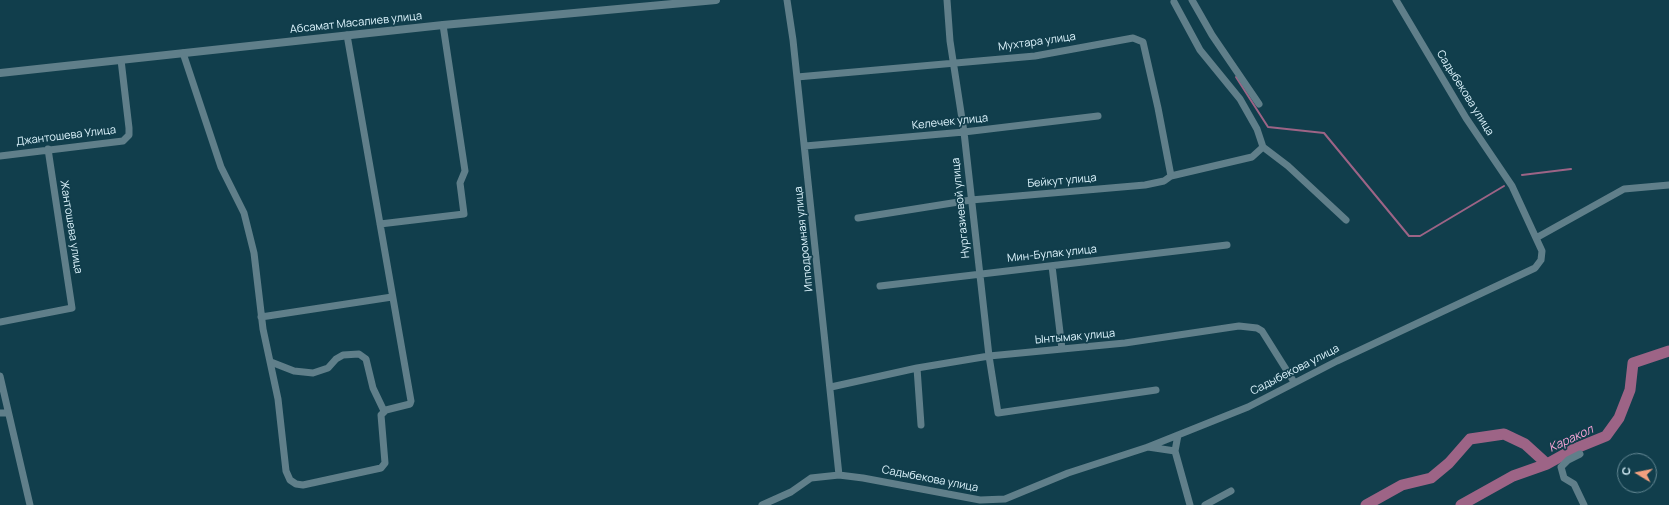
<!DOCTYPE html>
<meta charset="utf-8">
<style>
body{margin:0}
#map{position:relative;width:1669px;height:505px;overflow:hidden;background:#113e4c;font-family:Manrope,sans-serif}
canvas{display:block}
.north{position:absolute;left:1617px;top:453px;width:40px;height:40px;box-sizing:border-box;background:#113e4c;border:1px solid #638793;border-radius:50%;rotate:280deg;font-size:11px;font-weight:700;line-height:16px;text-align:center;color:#def5fe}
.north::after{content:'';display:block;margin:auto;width:14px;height:18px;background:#f2a07f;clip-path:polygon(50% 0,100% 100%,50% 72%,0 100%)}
</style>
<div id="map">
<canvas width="1669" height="505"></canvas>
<div class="north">С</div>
</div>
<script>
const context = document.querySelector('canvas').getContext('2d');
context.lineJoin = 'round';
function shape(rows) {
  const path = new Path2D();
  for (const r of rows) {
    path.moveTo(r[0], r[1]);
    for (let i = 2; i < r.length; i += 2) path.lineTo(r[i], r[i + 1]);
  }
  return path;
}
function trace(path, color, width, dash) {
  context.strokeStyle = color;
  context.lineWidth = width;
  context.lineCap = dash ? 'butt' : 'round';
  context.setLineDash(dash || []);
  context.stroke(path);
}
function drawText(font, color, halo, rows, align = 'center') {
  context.font = font + ' Manrope,sans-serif';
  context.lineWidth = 3.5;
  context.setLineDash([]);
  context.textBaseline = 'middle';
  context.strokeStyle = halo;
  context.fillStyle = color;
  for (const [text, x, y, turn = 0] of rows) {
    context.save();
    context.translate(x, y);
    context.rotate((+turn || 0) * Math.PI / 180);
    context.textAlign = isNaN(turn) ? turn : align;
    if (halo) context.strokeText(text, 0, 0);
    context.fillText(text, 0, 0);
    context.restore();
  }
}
trace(shape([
 [1236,77,1268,127,1324,133,1409,236,1420,236,1504,186],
 [1522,175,1571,169]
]), '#9d6486', 2);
trace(shape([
 [1366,505,1402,485,1431,478,1449,463,1470,439,1504,434,1525,444,1547,464],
 [1461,505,1513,476,1547,464,1574,449,1606,436,1619,418,1630,390,1633,363,1669,351]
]), '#9d6486', 11);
trace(shape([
 [787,0,793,40,839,475],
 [947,0,950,41,964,132,989,356,998,413,1156,390],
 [1192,0,1212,35,1259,104],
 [1174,2,1200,50,1240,99,1257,129,1263,147,1288,166,1346,220],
 [183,53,221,167,244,213,254,253,263,329,278,399,286,471,290,480,296,484,303,485,381,468,385,463,381,415,386,410,410,404,411,401,347,35],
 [797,77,1035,56,1133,38,1143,42,1158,108,1171,176],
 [805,146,964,132,1098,116],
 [0,156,123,141,129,135,129,128,121,60],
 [858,218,971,200,1145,185,1164,181,1171,176,1252,157,1263,147],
 [380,224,464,214,460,183,465,171,443,25],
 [1536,238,1624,189,1669,185],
 [1052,266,1062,349],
 [880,286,1227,245],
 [261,317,392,297],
 [0,322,72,308,48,149],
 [271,362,294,371,313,373,328,368,336,359,343,355,359,354,366,359,373,388,384,411],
 [917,368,921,425],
 [0,376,30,505],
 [831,387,917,368,989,356,1125,343,1239,326,1257,328,1262,331,1294,382],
 [0,413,8,413],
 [1148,447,1175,451,1190,505],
 [1175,451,1178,435],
 [1580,454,1568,460,1561,467,1564,478,1574,484,1584,505],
 [762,505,791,492,811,478,839,475,863,478,980,500,1005,499,1068,473,1148,447,1248,407,1337,361,1535,268,1541,260,1542,251,1512,186,1466,118,1396,0],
 [1205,505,1231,491]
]), '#607f8a', 7);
trace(shape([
 [0,73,443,25,716,0]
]), '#607f8a', 8);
drawText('11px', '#def5fe', '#113e4c', [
 ["Абсамат Масалиев улица",356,23,-6],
 ["Мухтара улица",1037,42,-8],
 ["Садыбекова улица",1465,93,58],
 ["Келечек улица",950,122,-6],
 ["Джантошева Улица",66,136,-7],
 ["Бейкут улица",1062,181,-5],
 ["Нургазиевой улица",961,208,-96],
 ["Жантошева улица",71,227,81],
 ["Ипподромная улица",804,239,-96],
 ["Мин-Булак улица",1052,254,-6],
 ["Ынтымак улица",1075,337,-5],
 ["Садыбекова улица",1295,370,-27],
 ["Садыбекова улица",930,479,11]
]);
drawText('italic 12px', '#f7a4d6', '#113e4c', [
 ["Каракол",1571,439,-25]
]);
</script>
